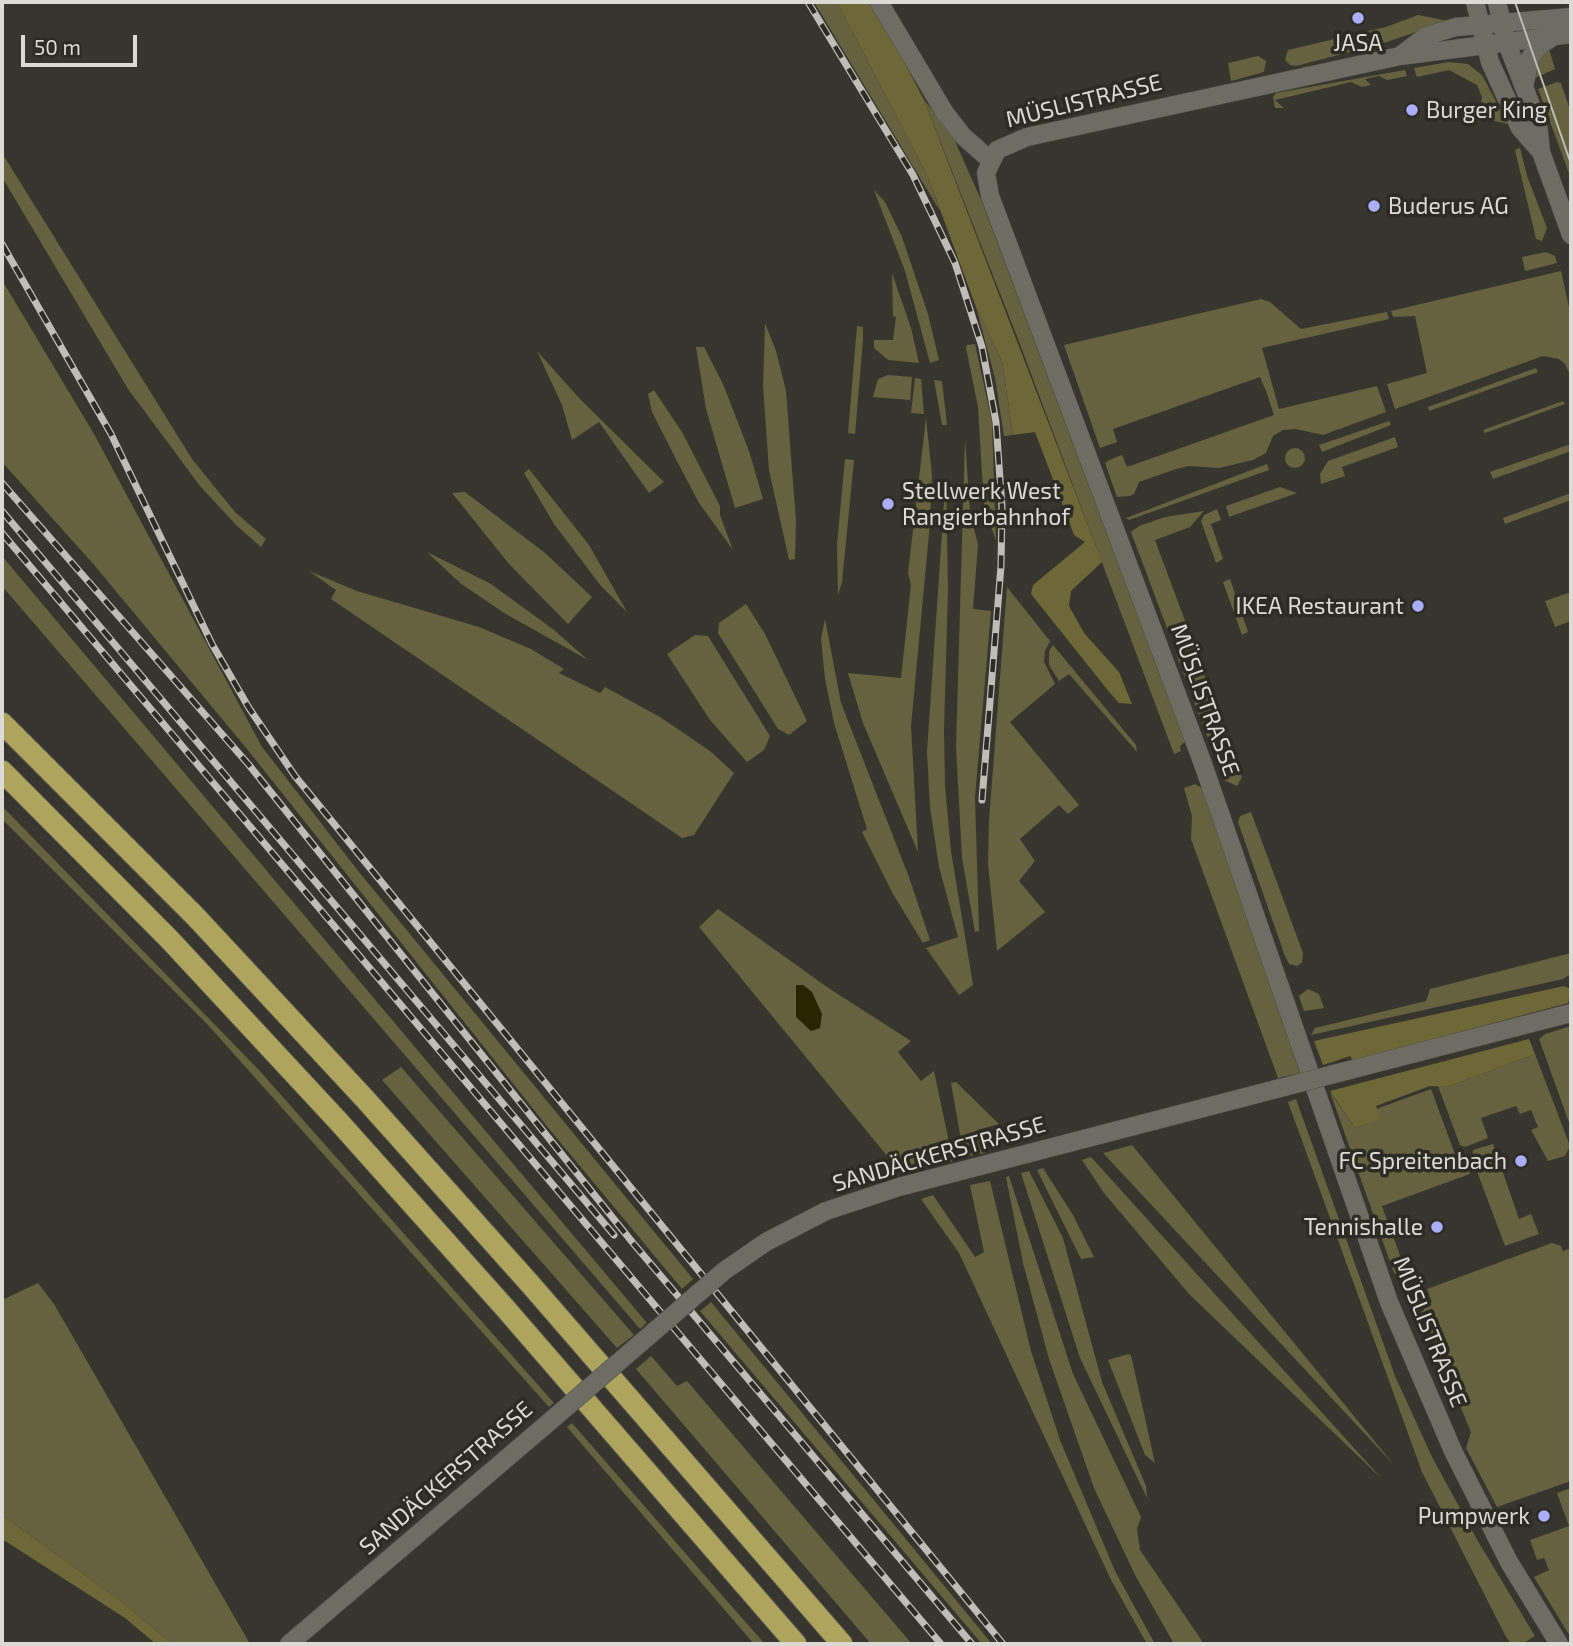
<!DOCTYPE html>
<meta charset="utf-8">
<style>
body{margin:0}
#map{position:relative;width:1573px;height:1646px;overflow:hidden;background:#37362e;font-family:"Exo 2",sans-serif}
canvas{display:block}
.frame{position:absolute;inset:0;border:4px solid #dbdad5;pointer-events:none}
.scale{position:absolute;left:21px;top:35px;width:116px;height:32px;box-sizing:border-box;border:4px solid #dbdad5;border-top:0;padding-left:9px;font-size:21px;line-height:24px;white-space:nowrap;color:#dbdad5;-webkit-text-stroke:5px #2d2c24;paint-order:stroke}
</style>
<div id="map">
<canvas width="1573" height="1646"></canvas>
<div class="frame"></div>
<div class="scale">50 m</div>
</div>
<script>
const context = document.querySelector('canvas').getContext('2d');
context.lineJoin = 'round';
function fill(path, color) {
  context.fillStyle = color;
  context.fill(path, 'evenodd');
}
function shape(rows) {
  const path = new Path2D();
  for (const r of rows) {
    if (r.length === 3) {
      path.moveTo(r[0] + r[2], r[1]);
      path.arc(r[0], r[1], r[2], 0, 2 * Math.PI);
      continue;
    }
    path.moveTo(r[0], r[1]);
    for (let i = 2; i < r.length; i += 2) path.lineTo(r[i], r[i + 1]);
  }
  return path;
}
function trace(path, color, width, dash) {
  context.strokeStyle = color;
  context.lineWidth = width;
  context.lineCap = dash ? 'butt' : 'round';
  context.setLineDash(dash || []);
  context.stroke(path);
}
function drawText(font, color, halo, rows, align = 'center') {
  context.font = font + ' "Exo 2",sans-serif';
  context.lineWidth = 7;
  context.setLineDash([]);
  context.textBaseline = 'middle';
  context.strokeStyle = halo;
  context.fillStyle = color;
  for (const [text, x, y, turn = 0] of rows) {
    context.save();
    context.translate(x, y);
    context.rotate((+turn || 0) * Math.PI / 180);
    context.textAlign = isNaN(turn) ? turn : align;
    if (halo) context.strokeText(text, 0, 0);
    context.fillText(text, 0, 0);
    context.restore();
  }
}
fill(shape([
 [814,2,837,2,928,177,940,211],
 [1418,15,1448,21,1381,44,1296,66,1290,65,1285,60,1288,50,1386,27],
 [1549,49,1555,69,1535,78,1538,60],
 [1258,56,1266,61,1264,72,1231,81,1228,63],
 [1448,62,1468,64,1482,75,1508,124,1490,120,1460,124,1480,111,1482,97,1477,85,1449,70,1417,77,1414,68],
 [1405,70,1407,76,1387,80,1379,76,1365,79,1371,85,1362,87,1351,82,1275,100,1284,108,1275,108,1273,97,1276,93],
 [1557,82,1561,83,1571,113,1571,179,1538,89],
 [924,100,950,130,982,202,1185,742,1180,746,1181,751,1174,754,1018,339],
 [1520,148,1527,176,1547,228,1542,241,1536,239,1515,150],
 [2,153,192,459,235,512,266,539,261,547,237,526,200,486,128,389,2,177],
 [874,190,885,202,902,237,928,314,939,360,930,363,905,271],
 [1546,252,1555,256,1557,263,1525,271,1522,257],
 [1561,271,1571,316,1571,377,1565,364,1559,359,1543,356,1395,409,1387,384,1427,373,1415,316,1393,317,1391,311],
 [892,273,911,328,919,363,888,360,874,348,874,340,893,340,896,317,893,316],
 [2,280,94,434,262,747,359,872,693,1279,682,1289,550,1130,247,749,95,566,2,462],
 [1261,299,1270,302,1301,329,1387,312,1389,319,1262,348,1279,409,1377,386,1386,412,1323,435,1296,429,1283,430,1273,436,1266,453,1253,460,1219,468,1189,466,1176,469,1139,482,1134,494,1130,496,1117,497,1105,463,1109,460,1122,455,1127,467,1274,415,1266,391,1260,377,1113,429,1117,442,1100,448,1064,345],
 [976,307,1002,361,1013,435,1004,436,995,378],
 [765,323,776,351,786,391,796,521,795,559,789,560,769,470,763,386],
 [857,326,863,327,863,340,855,434,848,433],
 [975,344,992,422,996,541,984,506,978,407,966,348,967,345],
 [696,347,704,347,723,384,749,451,763,499,735,508,706,409],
 [537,351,579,398,664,482,649,493,599,422,572,440,562,405],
 [1536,368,1538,372,1429,411,1428,407],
 [888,375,912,377,910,400,873,397,878,379],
 [915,378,921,379,924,414,911,413],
 [934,380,942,381,947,425,942,425],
 [654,390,682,432,720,506,720,515,733,550,699,503,679,465,652,412,648,394],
 [1563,401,1565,404,1485,433,1483,430],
 [926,418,932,475,930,523,911,726,918,852,863,723,848,673,901,678,911,585,908,573],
 [1389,421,1391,425,1322,452,1319,445],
 [1395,437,1398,447,1342,467,1345,476,1321,484,1320,474,1328,461],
 [965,438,970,512,978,545,973,609,991,611,975,797,979,931,975,932,962,858,956,747],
 [1571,444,1571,451,1493,479,1490,472],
 [1295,458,10],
 [845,459,854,460,842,582,838,595,837,544],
 [1267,464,1269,470,1129,520,1126,518],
 [529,469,589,545,627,612,601,586,554,524,524,473],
 [946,474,948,590,944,730,945,786,951,851,973,985,959,995,926,948,958,937,939,867,930,807,927,752],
 [1280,487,1297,493,1229,517,1226,506],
 [465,492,545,553,592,597,568,624,509,564,452,493],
 [1571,493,1571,500,1505,524,1503,518],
 [1217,509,1221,520,1211,524,1223,559,1216,563,1201,521,1204,515],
 [1204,511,1190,527,1155,540,1187,626,1174,631,1167,628,1131,532,1139,526,1165,517],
 [427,552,491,584,554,630,588,660,504,613,460,583],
 [2,556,647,1323,640,1329,2,586],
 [309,571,357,591,479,627,531,649,564,669,559,673,600,693,605,687,660,717,710,751,734,773,694,835,682,838,331,599,336,590],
 [1230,579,1248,632,1242,635,1223,582],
 [1007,587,1050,641,1045,651,1044,662,1055,684,1010,722,1079,805,1068,814,1059,805,1020,839,1035,861,1019,881,1045,912,997,951,988,864,989,820],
 [1571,592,1571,621,1555,627,1545,601],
 [746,604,765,634,807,721,789,735,778,729,718,633,719,623],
 [825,619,841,703,909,877,930,940,923,943,893,894,862,832,867,829,834,723,825,679,821,639],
 [695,635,708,636,711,641,770,736,764,750,747,762,710,720,667,654],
 [1192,642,1242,777,1237,786,1224,780,1176,654],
 [1053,645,1136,745,1137,752,1069,674,1059,681,1049,665,1049,651],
 [1195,784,1202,788,1300,1073,1278,1078,1191,839,1192,816,1184,788],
 [2,806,258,1069,554,1403,549,1407,208,1025,2,819],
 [1251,812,1303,953,1302,962,1297,966,1289,964,1285,956,1238,822,1240,816],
 [718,909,827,987,911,1041,898,1052,921,1081,934,1071,953,1161,902,1174,699,927],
 [1571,953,1571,974,1563,979,1311,1035,1315,1028,1426,1001,1430,989],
 [1308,989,1319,994,1324,1008,1304,1011,1299,996],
 [1571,1026,1571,1128,1539,1039,1545,1034],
 [1535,1054,1570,1146,1565,1156,1548,1161,1531,1130,1538,1127,1531,1110,1520,1114,1516,1106,1481,1118,1488,1138,1465,1147,1460,1145,1438,1086,1447,1087],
 [401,1067,634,1335,617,1348,382,1080],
 [956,1082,999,1124,977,1130,985,1153,964,1157,951,1083],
 [1431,1089,1456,1157,1463,1156,1470,1174,1382,1206,1409,1280,1394,1273,1330,1092,1355,1128,1380,1119,1376,1109],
 [1296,1099,1395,1376,1432,1457,1479,1543,1535,1636,1522,1644,1511,1644,1505,1635,1422,1472,1288,1102],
 [1493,1144,1519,1219,1531,1214,1539,1234,1505,1246,1472,1158,1473,1150],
 [1132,1145,1394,1465,1103,1153],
 [1091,1157,1382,1479,1189,1294,1104,1193,1082,1160],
 [1043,1168,1073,1215,1094,1257,1081,1259,1037,1170],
 [1029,1171,1063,1238,1102,1382,1146,1486,1147,1498,1080,1358,1021,1173],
 [1009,1176,1073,1374,1141,1517,1137,1529,1140,1550,1204,1644,1174,1644,1135,1575,1094,1488,1049,1359,1023,1263,1006,1177],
 [990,1181,1031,1351,1060,1440,1115,1571,1155,1644,1147,1644,1111,1580,959,1253,921,1199,933,1195,975,1257,984,1252,970,1185],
 [1552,1243,1561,1246,1563,1251,1571,1248,1571,1481,1497,1507,1466,1448,1471,1432,1421,1312,1424,1310,1423,1306,1432,1302,1427,1289],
 [38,1283,54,1304,250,1644,172,1644,122,1602,2,1515,2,1300],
 [711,1302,992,1644,982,1644,700,1311],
 [1128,1354,1131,1355,1155,1463,1145,1455,1108,1360],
 [651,1356,677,1386,687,1381,912,1644,871,1644,636,1369],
 [572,1423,727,1601,765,1644,754,1644,567,1427],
 [1571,1488,1571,1638,1534,1577,1549,1570,1544,1558,1537,1560,1530,1540,1569,1526,1557,1493]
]), '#66613f');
fill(shape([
 [837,2,873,2,924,100,1102,562,1071,591,1069,606,1084,633,1119,672,1132,704,1119,703,1110,693,1031,594,1033,585,1085,542,1074,535,1035,432,1013,435,1002,361,976,307,928,177],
 [1564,986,1571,989,1568,1003,1353,1061,1350,1056,1323,1065,1314,1041],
 [1529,1039,1535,1054,1447,1087,1430,1086,1376,1106,1381,1119,1355,1128,1330,1091],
 [2,1515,122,1602,172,1644,156,1644,125,1618,2,1539]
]), '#6e6737');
fill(shape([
 [796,985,803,985,812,992,822,1014,820,1028,811,1031,796,1017]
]), '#292400');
const minor = shape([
 [879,2,945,113,963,136,990,160],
 [1475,2,1490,62,1520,128,1541,152],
 [1497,2,1506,41,1538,123,1541,152,1571,235],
 [1401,55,1426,36,1456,27,1571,17],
 [1524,87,1530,58,1539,46,1551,38],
 [1334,1074,1571,1013],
 [289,1644,548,1423],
 [1559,1644,1509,1562,1453,1451,1389,1302,1203,764,990,196,986,173,997,150,1027,137,1400,56,1571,34]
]);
const highway = shape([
 [2,723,195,916,365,1099,531,1285,842,1644],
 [2,771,170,940,339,1122,505,1308,796,1644]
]);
trace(minor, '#53524b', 19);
trace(highway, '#53524b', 23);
trace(minor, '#6e6d64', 18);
trace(highway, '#aea45e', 21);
trace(shape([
 [1515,2,1571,164]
]), '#bebdb7', 2);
const rail = shape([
 [808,2,913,175,955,263,982,347,996,422,1002,508,1001,566,982,800],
 [2,244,111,434,212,644,249,708,295,776,1003,1644],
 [2,483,249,765,633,1243,972,1644],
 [2,511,614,1235],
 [2,533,941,1644]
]);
trace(rail, '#bebdb7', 7);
trace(rail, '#2d2c24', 4.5, [13]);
const minorBridge = shape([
 [548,1423,724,1271,766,1242,826,1211,899,1187,1334,1074]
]);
trace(minorBridge, '#53524b', 19, []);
trace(minorBridge, '#6e6d64', 18);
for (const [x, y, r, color] of [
 [1358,18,7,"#abaffb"],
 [1412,110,7,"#abaffb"],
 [1374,206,7,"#abaffb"],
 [888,504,7,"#abaffb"],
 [1418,606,7,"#abaffb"],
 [1521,1161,7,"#abaffb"],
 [1437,1227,7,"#abaffb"],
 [1544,1516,7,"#abaffb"]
]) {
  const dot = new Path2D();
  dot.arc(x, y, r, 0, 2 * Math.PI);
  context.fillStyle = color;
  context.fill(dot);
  trace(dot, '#2d2c24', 2.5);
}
drawText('23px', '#dbdad5', '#2d2c24', [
 ["JASA",1358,43,"center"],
 ["Burger King",1426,110,"left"],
 ["Buderus AG",1388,206,"left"],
 ["Stellwerk West",902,491,"left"],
 ["Rangierbahnhof",902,517,"left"],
 ["IKEA Restaurant",1404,606],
 ["FC Spreitenbach",1507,1161],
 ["Tennishalle",1423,1227],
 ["Pumpwerk",1530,1516]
], 'right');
drawText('23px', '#dbdad5', '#2d2c24', [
 ["MÜSLISTRASSE",1084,101,-14],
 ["MÜSLISTRASSE",1205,700,70],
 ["SANDÄCKERSTRASSE",939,1154,-16],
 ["MÜSLISTRASSE",1430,1332,68],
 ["SANDÄCKERSTRASSE",446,1478,-41]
]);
</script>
